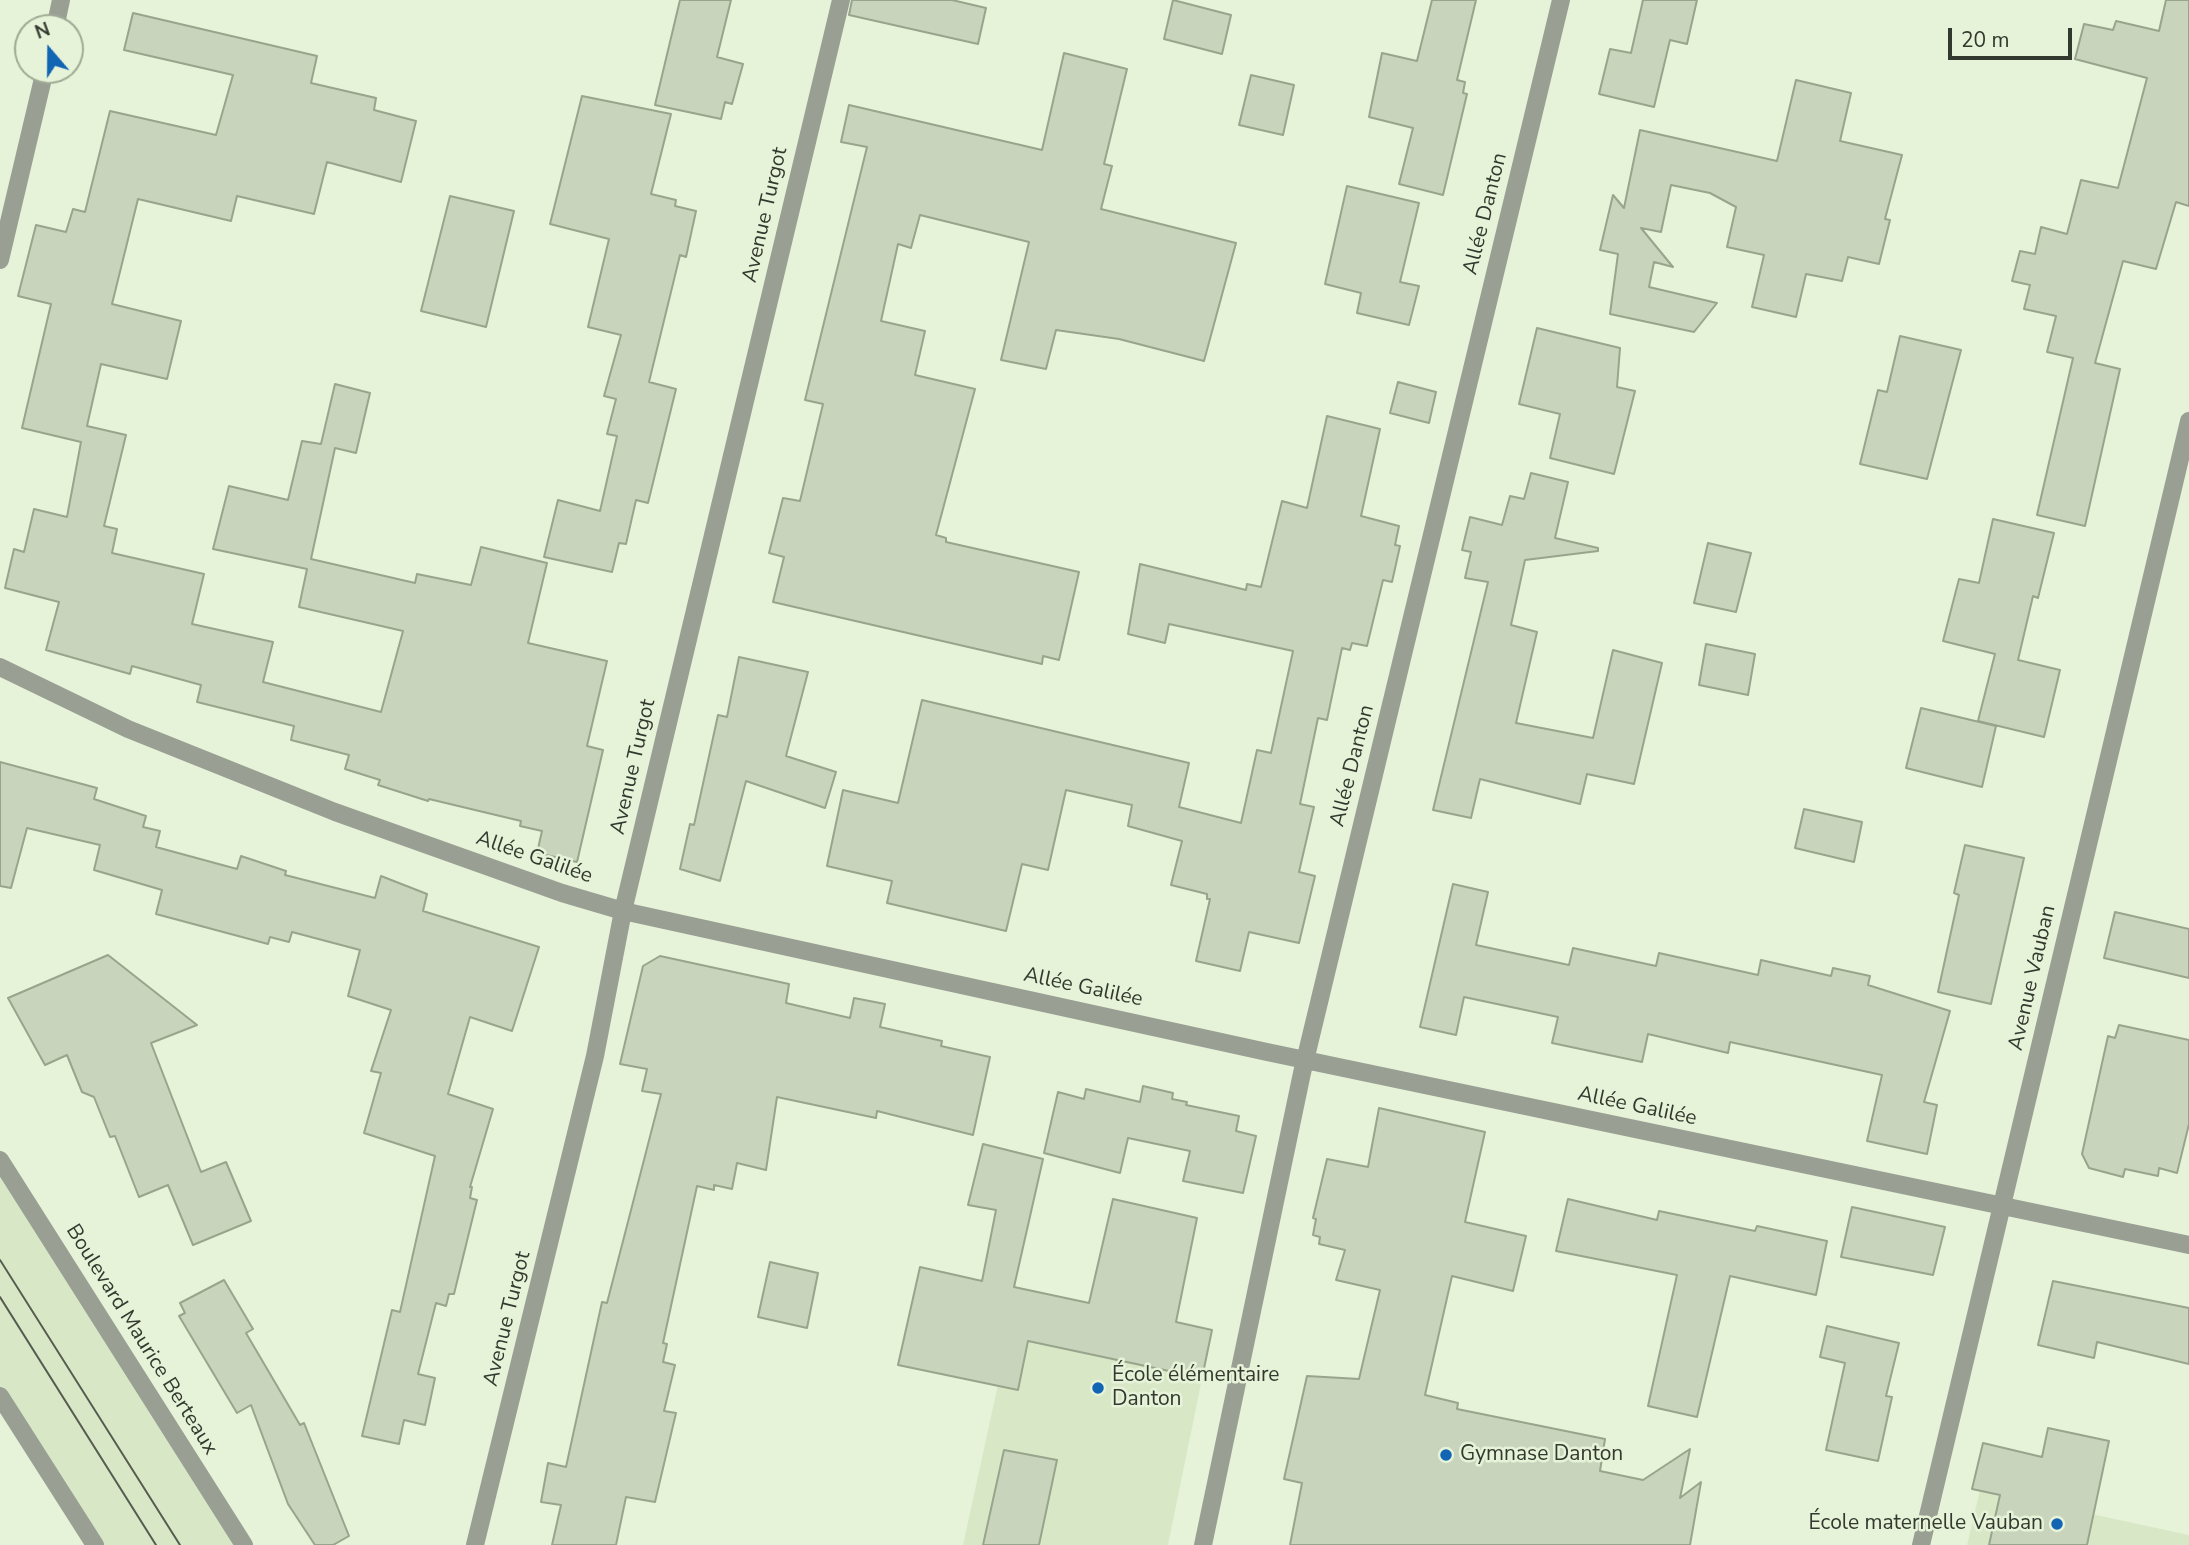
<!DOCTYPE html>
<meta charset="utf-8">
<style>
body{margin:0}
#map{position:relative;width:2189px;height:1545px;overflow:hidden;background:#e6f3d8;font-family:"Nunito Sans",sans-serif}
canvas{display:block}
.north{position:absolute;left:14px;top:14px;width:70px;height:70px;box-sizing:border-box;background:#e6f3d8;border:2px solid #9fa994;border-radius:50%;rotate:340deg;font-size:19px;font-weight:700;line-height:28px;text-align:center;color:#34392f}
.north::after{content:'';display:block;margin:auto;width:24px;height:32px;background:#1265b3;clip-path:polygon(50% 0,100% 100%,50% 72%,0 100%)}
.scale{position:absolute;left:1948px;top:28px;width:124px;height:32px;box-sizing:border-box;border:4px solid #34392f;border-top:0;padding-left:9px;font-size:21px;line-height:24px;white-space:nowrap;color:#34392f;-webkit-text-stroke:5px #e6f3d8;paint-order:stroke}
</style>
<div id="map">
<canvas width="2189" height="1545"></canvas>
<div class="north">N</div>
<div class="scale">20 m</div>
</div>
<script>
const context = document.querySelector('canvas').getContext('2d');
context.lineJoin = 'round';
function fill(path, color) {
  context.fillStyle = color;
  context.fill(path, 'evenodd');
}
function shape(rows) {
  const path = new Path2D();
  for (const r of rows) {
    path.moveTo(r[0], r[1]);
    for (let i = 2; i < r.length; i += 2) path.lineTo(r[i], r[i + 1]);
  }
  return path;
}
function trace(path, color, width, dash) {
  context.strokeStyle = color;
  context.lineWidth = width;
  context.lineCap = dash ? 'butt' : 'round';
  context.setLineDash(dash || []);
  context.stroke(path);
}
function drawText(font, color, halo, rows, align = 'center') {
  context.font = font + ' "Nunito Sans",sans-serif';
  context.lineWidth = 5;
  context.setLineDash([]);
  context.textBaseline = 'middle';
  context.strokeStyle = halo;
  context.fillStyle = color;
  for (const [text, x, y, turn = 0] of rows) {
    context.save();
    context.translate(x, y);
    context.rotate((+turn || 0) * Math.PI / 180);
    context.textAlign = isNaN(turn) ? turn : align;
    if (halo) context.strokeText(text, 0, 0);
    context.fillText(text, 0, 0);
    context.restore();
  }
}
fill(shape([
 [0,1150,244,1545,91,1545,0,1402],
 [1019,1288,1212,1330,1168,1545,963,1545],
 [1980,1490,2189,1535,2189,1545,1967,1545]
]), '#d8e8c7');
const building = shape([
 [680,0,731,0,717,57,743,64,732,104,725,102,721,119,655,105,680,0],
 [852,0,952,0,986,8,978,44,849,15,852,0],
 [1173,0,1231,15,1222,54,1164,39,1173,0],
 [1432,0,1476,0,1457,80,1465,82,1463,93,1467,94,1443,195,1399,184,1413,128,1369,117,1382,53,1417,61,1432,0],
 [1643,0,1697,0,1687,44,1670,40,1654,107,1599,94,1610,49,1631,53,1643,0],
 [2166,0,2189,0,2189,206,2176,202,2156,269,2123,261,2095,363,2120,369,2085,526,2037,515,2073,358,2047,352,2056,316,2024,309,2030,285,2012,281,2020,251,2035,254,2041,227,2067,234,2081,180,2118,188,2147,78,2075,59,2084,24,2113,30,2116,21,2159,31,2166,0],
 [133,13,317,56,311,83,376,98,374,110,416,121,401,182,327,162,314,214,237,196,231,221,138,199,112,304,181,321,167,379,101,364,87,426,126,435,104,526,117,529,112,553,204,574,192,624,273,642,263,682,381,712,403,631,299,607,307,569,213,549,229,486,288,500,302,441,321,444,335,384,370,393,356,453,335,448,311,559,415,583,417,574,471,585,481,547,547,563,528,643,607,661,587,746,603,750,577,862,537,853,542,831,520,826,521,821,429,799,428,801,378,785,380,780,345,769,349,755,291,740,294,726,197,702,201,685,132,666,130,674,46,650,59,602,5,588,14,549,24,552,34,509,67,517,81,442,22,428,51,304,18,296,36,225,66,232,73,209,85,212,110,111,216,135,233,75,124,50,133,13],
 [1064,53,1127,69,1104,164,1112,166,1101,209,1236,243,1204,361,1119,339,1056,330,1046,369,1001,360,1029,242,920,215,911,248,898,244,881,321,925,331,915,375,975,389,936,535,946,538,946,542,1079,572,1059,660,1043,656,1042,664,773,602,784,557,769,553,783,498,800,501,823,404,805,400,867,147,841,142,849,105,1042,150,1064,53],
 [1251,75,1294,85,1283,135,1239,125,1251,75],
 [1796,80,1851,93,1840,141,1902,155,1885,219,1890,220,1879,264,1848,257,1842,281,1806,274,1796,317,1752,307,1764,255,1727,247,1736,207,1710,193,1671,185,1661,232,1641,228,1673,267,1654,262,1649,287,1717,303,1694,332,1610,314,1618,254,1600,250,1613,195,1624,208,1640,130,1777,161,1796,80],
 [582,96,671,114,651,194,676,200,675,206,696,211,686,257,680,255,649,382,676,389,648,503,636,500,626,544,619,543,612,572,544,557,558,500,600,511,617,436,607,434,616,399,604,396,621,335,588,327,609,239,550,224,582,96],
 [1347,186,1419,203,1400,282,1419,286,1409,325,1357,313,1361,293,1325,284,1347,186],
 [450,196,514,211,486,327,421,311,450,196],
 [1537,328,1620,348,1617,387,1635,391,1614,474,1550,458,1560,414,1519,404,1537,328],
 [1900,336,1961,350,1927,479,1860,464,1878,390,1887,392,1900,336],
 [1398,382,1436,392,1429,423,1390,413,1398,382],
 [1327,416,1380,429,1361,516,1399,526,1395,545,1400,546,1392,582,1383,580,1367,646,1352,643,1350,650,1342,648,1327,720,1318,718,1300,804,1314,807,1299,872,1315,876,1299,943,1249,932,1240,971,1196,961,1210,899,1207,899,1207,894,1171,885,1182,841,1128,826,1132,805,1066,790,1048,870,1022,864,1006,931,887,903,892,881,827,866,843,790,898,803,922,700,1189,763,1179,807,1241,823,1257,750,1271,753,1293,651,1169,624,1165,643,1128,634,1140,564,1246,590,1247,584,1261,587,1282,501,1307,508,1327,416],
 [1531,473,1568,482,1555,538,1598,548,1598,551,1525,560,1511,625,1537,632,1516,723,1593,738,1613,650,1662,663,1634,784,1587,774,1580,804,1480,779,1471,818,1433,810,1488,582,1465,578,1471,552,1462,550,1470,517,1502,525,1510,496,1524,499,1531,473],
 [1993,519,2054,533,2038,598,2033,596,2018,660,2060,670,2044,737,1978,721,1995,654,1943,641,1959,579,1979,583,1993,519],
 [1708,543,1751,553,1736,612,1694,603,1708,543],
 [1706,644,1755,654,1748,695,1699,685,1706,644],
 [739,657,808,672,786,756,836,772,825,808,746,781,720,881,680,869,690,824,694,825,718,715,727,717,739,657],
 [1921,708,1996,726,1982,787,1906,768,1921,708],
 [0,762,97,788,94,799,146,816,143,827,160,831,156,847,237,869,241,856,286,871,285,875,375,898,381,876,427,894,423,911,539,947,512,1031,470,1017,448,1094,493,1109,470,1187,472,1187,470,1198,477,1200,454,1294,449,1294,446,1306,436,1303,418,1374,435,1378,425,1425,404,1420,399,1444,362,1436,392,1310,400,1312,435,1156,364,1133,381,1073,371,1071,391,1010,348,996,360,950,292,932,289,942,270,937,268,944,156,914,162,890,94,870,100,845,27,828,11,888,0,886,0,762],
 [1804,809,1862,822,1854,862,1795,848,1804,809],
 [1965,845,2024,858,1991,1004,1938,992,1959,895,1954,893,1965,845],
 [1453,884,1488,892,1476,945,1569,965,1573,948,1656,966,1659,953,1758,975,1761,960,1831,976,1833,968,1870,976,1868,985,1950,1011,1924,1102,1937,1105,1927,1154,1867,1141,1882,1075,1730,1042,1728,1053,1648,1034,1642,1062,1552,1043,1558,1017,1464,997,1456,1035,1420,1027,1453,884],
 [2115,912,2189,929,2189,978,2104,958,2115,912],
 [108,955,197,1025,151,1043,201,1172,226,1162,251,1221,193,1245,168,1185,139,1197,115,1136,110,1137,94,1097,82,1092,67,1055,45,1065,8,998,108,955],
 [660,956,789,984,786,1003,850,1018,854,998,885,1004,880,1027,942,1041,941,1046,990,1057,973,1135,877,1111,876,1118,777,1097,766,1170,737,1163,732,1189,714,1185,714,1190,697,1186,663,1343,667,1344,663,1362,675,1365,664,1411,676,1413,655,1502,626,1497,616,1545,552,1545,561,1505,541,1502,548,1463,566,1467,602,1302,607,1303,661,1094,642,1091,647,1069,620,1064,643,966,660,956],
 [2119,1025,2189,1040,2189,1124,2177,1173,2159,1168,2158,1176,2125,1169,2123,1177,2089,1168,2082,1154,2108,1036,2115,1038,2119,1025],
 [1143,1086,1173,1093,1172,1099,1187,1102,1186,1105,1239,1116,1236,1131,1256,1136,1243,1193,1183,1181,1190,1151,1128,1138,1120,1173,1044,1153,1058,1092,1084,1099,1086,1089,1140,1102,1143,1086],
 [1379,1108,1485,1132,1465,1222,1526,1236,1513,1291,1452,1276,1425,1395,1458,1403,1457,1409,1605,1439,1600,1471,1643,1480,1690,1449,1680,1498,1701,1482,1690,1545,1290,1545,1302,1483,1284,1479,1307,1376,1359,1379,1380,1290,1336,1280,1345,1250,1319,1244,1320,1237,1313,1235,1316,1219,1313,1218,1327,1159,1368,1167,1379,1108],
 [983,1144,1043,1159,1014,1287,1089,1303,1113,1199,1197,1218,1176,1322,1212,1330,1202,1378,1028,1341,1018,1390,898,1365,920,1267,982,1281,996,1210,968,1205,983,1144],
 [1568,1199,1657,1220,1659,1211,1755,1231,1757,1226,1827,1241,1816,1295,1730,1276,1697,1417,1648,1406,1677,1275,1556,1251,1568,1199],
 [1852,1207,1945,1227,1933,1275,1841,1257,1852,1207],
 [770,1262,818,1273,807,1328,758,1317,770,1262],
 [224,1280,253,1329,246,1333,300,1425,304,1423,349,1536,333,1545,315,1545,288,1504,251,1405,237,1413,179,1316,185,1313,180,1303,224,1280],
 [2053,1281,2189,1308,2189,1364,2097,1342,2094,1358,2038,1345,2053,1281],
 [1827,1326,1899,1343,1886,1396,1892,1397,1878,1461,1826,1450,1845,1363,1820,1357,1827,1326],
 [2048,1428,2109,1441,2087,1545,1989,1545,2000,1495,1972,1489,1983,1443,2042,1457,2048,1428],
 [1004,1450,1057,1460,1039,1545,983,1545,1004,1450]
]);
fill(building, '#c8d5bc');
trace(building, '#98a48b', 2);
trace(shape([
 [55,28,61,0],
 [0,260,45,70],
 [0,667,128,729,335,812,562,893,623,911,1267,1052,2189,1245],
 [0,1160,244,1545],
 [0,1396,95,1545],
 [475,1545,595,1056,623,911,841,0],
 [1203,1545,1302,1073,1561,0],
 [1921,1545,2189,421]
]), '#9a9f94', 18);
trace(shape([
 [0,1260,180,1545],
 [0,1297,156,1545]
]), '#565d4f', 2);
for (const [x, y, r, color] of [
 [1098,1388,7,"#1265b3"],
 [1446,1455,7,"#1265b3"],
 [2057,1524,7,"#1265b3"]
]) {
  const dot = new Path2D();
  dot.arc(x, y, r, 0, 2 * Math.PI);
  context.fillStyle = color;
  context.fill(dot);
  trace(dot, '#e6f3d8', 2.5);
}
drawText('21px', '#34392f', '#e6f3d8', [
 ["Allée Danton",1486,214,-76],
 ["Avenue Turgot",766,215,-77],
 ["Allée Danton",1353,766,-76],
 ["Avenue Turgot",634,767,-77],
 ["Allée Galilée",534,858,19],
 ["Avenue Vauban",2033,978,-77],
 ["Allée Galilée",1083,988,12],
 ["Allée Galilée",1637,1107,12],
 ["Avenue Turgot",508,1319,-76],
 ["Boulevard Maurice Berteaux",141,1340,58]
]);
drawText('21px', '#34392f', '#e6f3d8', [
 ["École élémentaire",1112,1376],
 ["Danton",1112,1400],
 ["Gymnase Danton",1460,1455],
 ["École maternelle Vauban",2043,1524,"right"]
], 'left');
</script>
